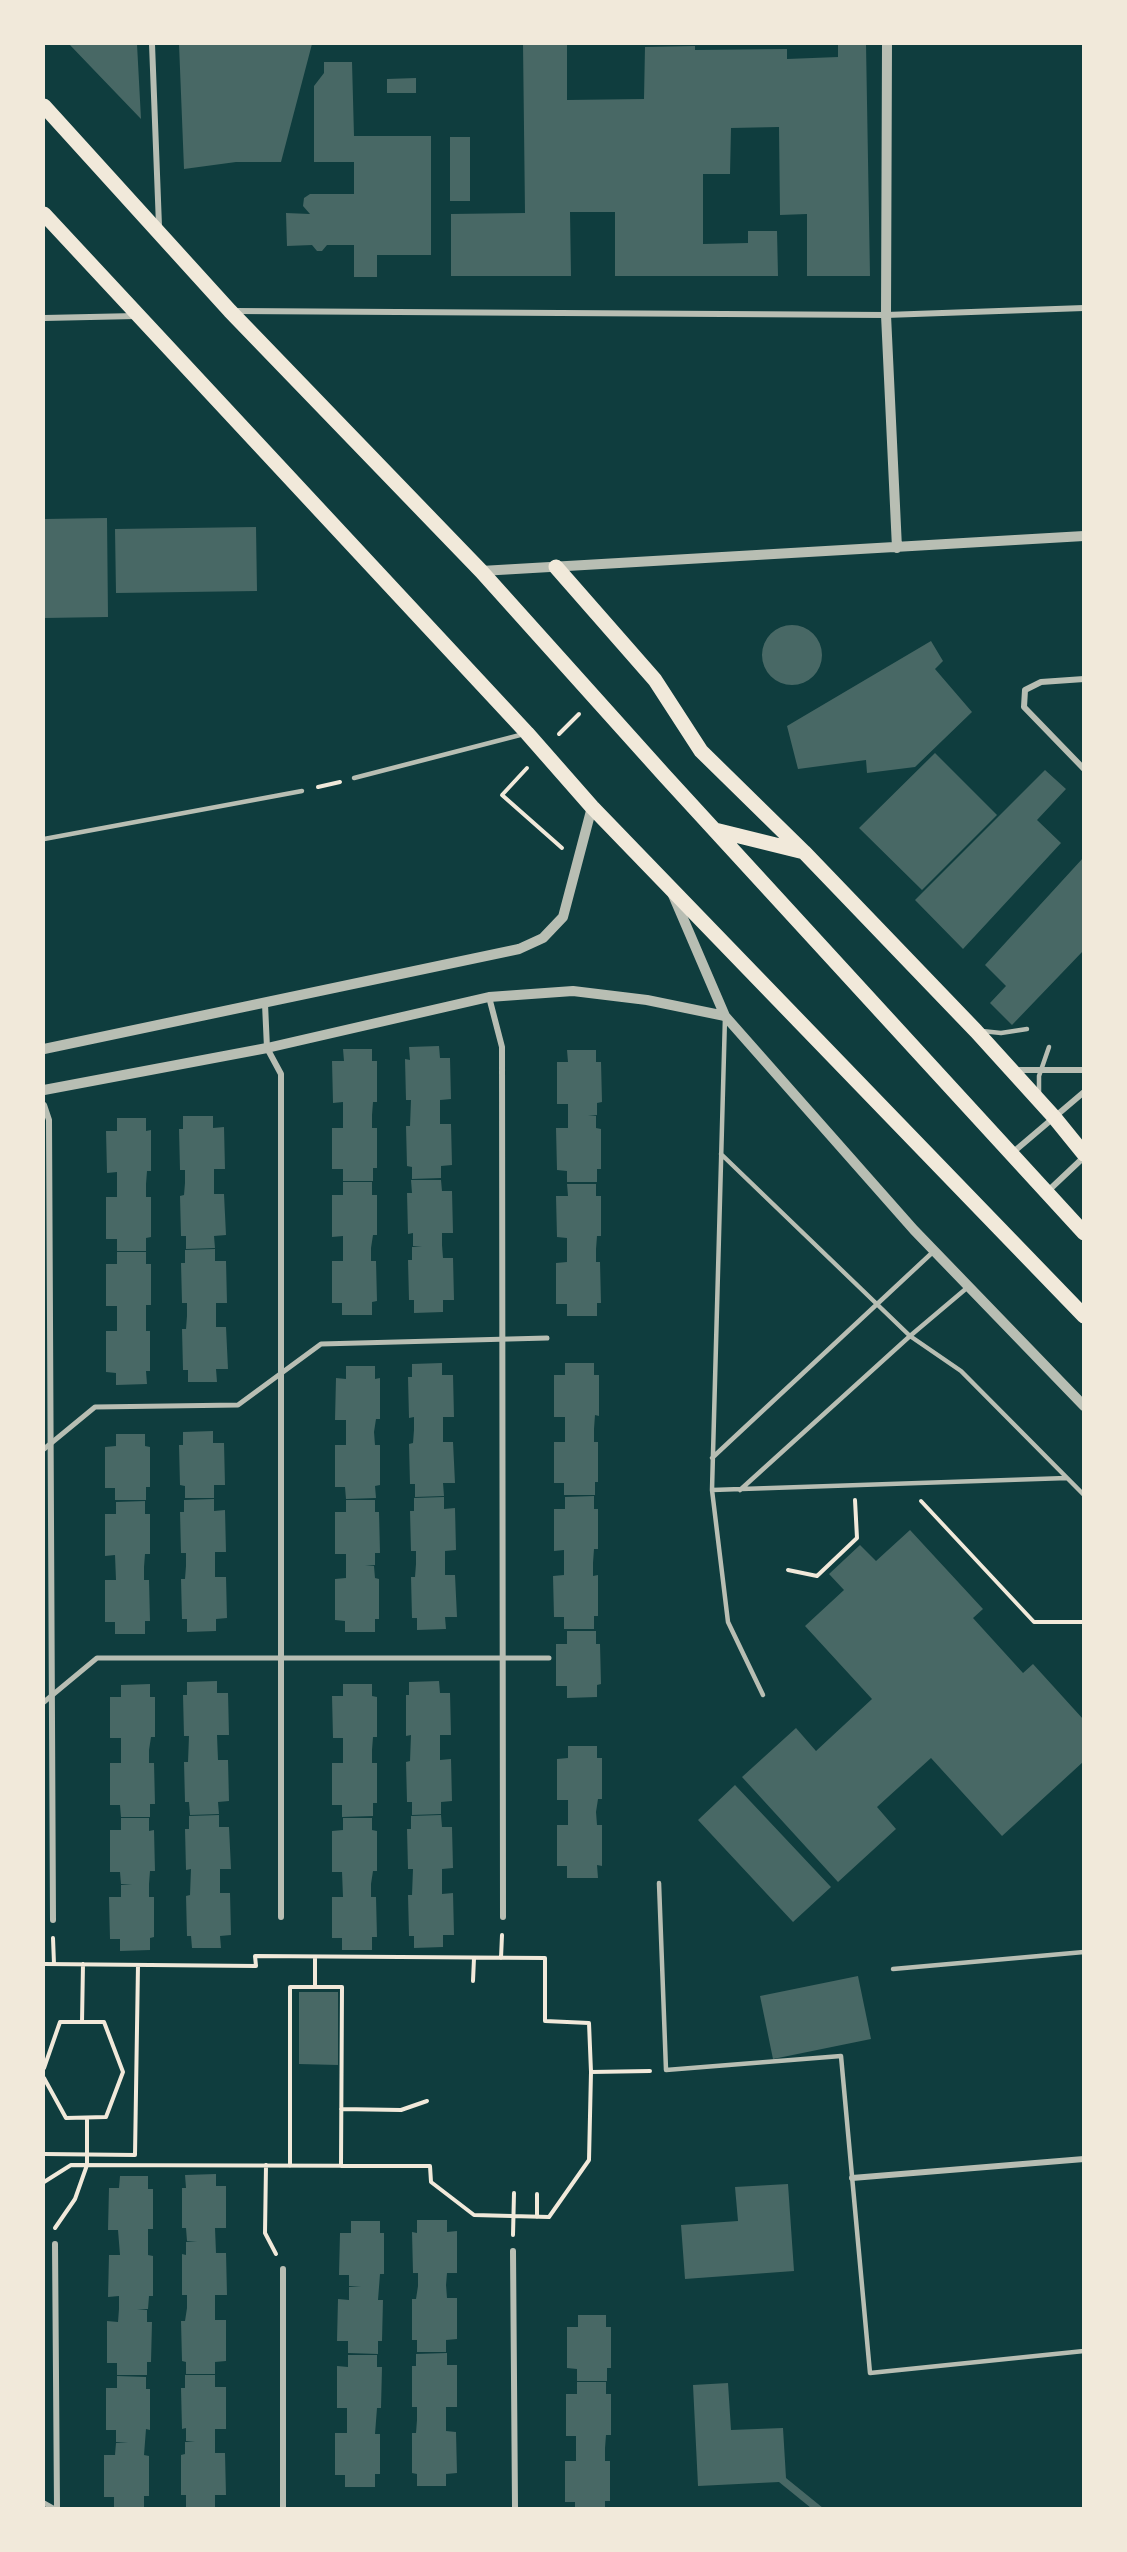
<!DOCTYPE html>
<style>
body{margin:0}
#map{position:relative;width:1127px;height:2552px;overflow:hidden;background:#0f3d3e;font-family:Arial,sans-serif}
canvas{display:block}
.frame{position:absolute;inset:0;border:45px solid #f1e9da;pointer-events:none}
</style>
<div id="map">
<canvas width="1127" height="2552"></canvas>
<div class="frame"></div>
</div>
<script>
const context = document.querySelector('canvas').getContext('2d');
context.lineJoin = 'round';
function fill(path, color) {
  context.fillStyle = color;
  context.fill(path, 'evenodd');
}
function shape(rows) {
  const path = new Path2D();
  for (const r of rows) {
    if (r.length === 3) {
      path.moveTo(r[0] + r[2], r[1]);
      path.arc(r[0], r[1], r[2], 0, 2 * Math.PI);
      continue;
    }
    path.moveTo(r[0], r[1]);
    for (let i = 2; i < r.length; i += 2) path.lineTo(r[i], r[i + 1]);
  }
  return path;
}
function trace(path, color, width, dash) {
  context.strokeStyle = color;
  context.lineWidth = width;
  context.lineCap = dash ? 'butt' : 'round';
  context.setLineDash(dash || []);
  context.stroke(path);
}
fill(shape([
 [69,44,137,44,141,119,92,68],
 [179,44,312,44,281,162,236,162,184,169],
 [523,44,567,44,567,100,644,99,645,47,695,46,695,50,787,49,787,59,838,57,838,44,866,44,870,276,807,276,807,214,780,215,779,127,731,128,730,174,703,174,703,244,748,243,748,231,777,231,778,276,615,276,615,212,570,212,571,276,451,276,451,214,525,213],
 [324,62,352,62,354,136,431,136,431,255,377,255,377,277,354,277,354,245,327,245,322,251,317,251,312,245,287,246,286,213,310,214,303,206,304,198,310,194,354,194,354,162,314,162,314,86,324,73],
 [416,78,416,93,387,93,387,79],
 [450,137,470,137,470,201,450,201],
 [107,518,108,617,44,618,44,519],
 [256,527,257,591,116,593,115,529],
 [792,655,30],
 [931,641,943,661,935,669,972,712,915,767,867,773,866,760,798,769,787,726],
 [935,753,997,815,922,890,859,828],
 [1045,770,1066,789,1037,820,1061,843,963,949,915,900],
 [1083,858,1083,951,1012,1025,990,1003,1006,986,985,965],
 [439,1046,440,1058,450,1058,451,1099,440,1100,440,1124,451,1124,452,1165,441,1166,441,1178,412,1179,412,1167,407,1166,406,1126,410,1126,411,1100,406,1100,405,1059,410,1060,409,1047],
 [343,1049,372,1049,372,1061,377,1061,377,1102,373,1102,372,1115,372,1128,377,1128,377,1168,373,1168,373,1181,343,1181,343,1169,332,1169,332,1128,343,1128,343,1102,333,1103,332,1061,344,1061],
 [567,1050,596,1050,596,1062,601,1062,602,1102,597,1103,597,1115,588,1116,596,1116,596,1128,601,1129,601,1169,597,1169,597,1182,567,1182,567,1171,557,1170,556,1128,568,1128,568,1104,557,1104,557,1062,568,1062],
 [183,1116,213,1116,213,1128,224,1127,225,1169,214,1169,214,1194,224,1194,226,1235,214,1236,215,1248,186,1249,186,1236,181,1236,180,1196,184,1195,185,1183,185,1170,180,1170,179,1129,183,1129],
 [117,1118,146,1118,146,1131,151,1130,151,1171,147,1171,146,1184,146,1197,151,1197,151,1237,146,1238,146,1251,117,1251,117,1239,106,1239,106,1197,117,1197,117,1172,107,1173,106,1131,117,1131],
 [411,1180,441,1180,442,1191,452,1191,453,1233,442,1233,442,1245,443,1258,453,1258,454,1300,443,1300,443,1312,414,1313,414,1300,409,1300,408,1260,412,1260,412,1247,422,1247,413,1246,413,1233,408,1234,407,1193,412,1193],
 [343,1182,372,1182,372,1195,377,1195,377,1235,373,1235,371,1248,371,1261,376,1261,377,1301,372,1302,372,1315,342,1315,342,1303,332,1303,332,1261,343,1261,343,1236,332,1237,332,1195,343,1195],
 [567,1184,596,1184,596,1196,601,1196,601,1236,597,1236,596,1249,596,1262,600,1262,601,1303,597,1303,597,1316,567,1316,567,1304,556,1304,556,1263,567,1262,567,1238,557,1237,556,1196,568,1196],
 [215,1249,215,1261,226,1261,227,1303,216,1303,216,1327,226,1327,228,1369,216,1369,217,1382,188,1382,188,1370,183,1370,182,1329,186,1329,187,1316,187,1303,182,1303,181,1263,185,1263,185,1250],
 [117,1252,146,1252,146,1264,151,1264,151,1305,146,1305,146,1331,150,1331,150,1371,146,1371,147,1384,116,1385,116,1373,106,1372,106,1331,117,1331,117,1306,106,1306,106,1264,117,1264],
 [442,1363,442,1375,453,1375,454,1417,443,1417,443,1442,453,1442,455,1483,443,1483,444,1496,415,1497,415,1484,410,1484,409,1444,413,1443,414,1430,414,1417,409,1418,408,1377,412,1377,412,1364],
 [565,1363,594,1363,594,1375,599,1375,599,1416,595,1415,594,1429,594,1442,598,1442,598,1482,595,1482,595,1495,564,1495,564,1483,554,1483,554,1442,565,1442,565,1417,554,1417,554,1375,565,1375],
 [346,1366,375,1366,375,1379,380,1378,380,1419,376,1419,374,1432,375,1445,380,1445,380,1485,375,1486,376,1498,346,1499,345,1487,335,1487,335,1445,346,1445,346,1420,335,1420,336,1378,346,1379],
 [213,1431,213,1443,224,1443,225,1485,214,1485,214,1498,185,1498,185,1486,180,1485,179,1445,183,1445,183,1432],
 [116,1434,145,1434,145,1446,150,1447,150,1487,146,1487,146,1500,115,1500,115,1488,105,1488,105,1447,116,1446],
 [594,1496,594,1509,598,1509,598,1549,594,1549,593,1563,593,1576,598,1575,598,1616,594,1616,594,1629,564,1629,564,1617,554,1617,553,1576,564,1575,564,1550,554,1551,554,1509,565,1509,565,1497],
 [444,1497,444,1509,455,1508,456,1550,445,1551,445,1575,455,1575,457,1617,445,1617,446,1629,417,1630,417,1618,412,1618,411,1577,415,1577,416,1564,416,1551,411,1551,410,1511,414,1511,414,1498],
 [214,1499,214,1511,225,1510,226,1552,215,1552,215,1577,226,1577,227,1618,216,1619,216,1631,187,1632,187,1619,182,1619,181,1579,185,1579,186,1566,186,1553,181,1553,180,1512,184,1512,184,1500],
 [346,1500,375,1500,375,1512,379,1512,380,1553,375,1553,375,1565,365,1566,374,1566,375,1578,379,1579,379,1619,375,1619,375,1632,345,1632,345,1621,335,1620,335,1579,346,1578,346,1554,335,1554,335,1512,346,1512],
 [145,1501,145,1514,150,1514,150,1554,145,1554,144,1567,144,1580,149,1580,150,1621,145,1621,145,1634,115,1634,115,1622,105,1622,105,1580,116,1580,115,1555,105,1556,105,1514,116,1514,116,1502],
 [910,1530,983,1609,973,1618,1023,1673,1033,1664,1083,1719,1083,1762,1002,1836,931,1758,877,1807,896,1829,838,1882,742,1777,796,1728,816,1751,872,1699,805,1626,844,1590,829,1574,860,1545,876,1561],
 [567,1631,596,1631,596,1644,600,1644,601,1684,597,1685,597,1697,567,1698,567,1686,556,1686,556,1644,567,1644],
 [217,1681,217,1693,228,1693,229,1735,217,1735,218,1760,228,1760,229,1801,218,1802,219,1814,190,1815,189,1802,185,1802,184,1762,188,1762,189,1736,184,1736,183,1695,187,1695,187,1682],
 [439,1681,440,1693,450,1693,451,1735,440,1735,440,1760,451,1759,452,1801,441,1802,441,1814,412,1815,412,1802,407,1802,406,1762,410,1761,411,1735,406,1736,406,1695,409,1695,409,1682],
 [150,1684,150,1697,155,1697,155,1737,151,1737,149,1750,149,1763,154,1763,155,1804,150,1804,150,1817,121,1817,120,1805,110,1805,110,1763,121,1763,121,1738,110,1738,110,1697,121,1697,121,1685],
 [343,1684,372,1684,372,1696,377,1697,377,1737,373,1737,372,1750,372,1763,377,1763,377,1803,373,1803,373,1816,342,1817,342,1805,332,1805,332,1763,343,1763,343,1738,333,1738,332,1696,343,1696],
 [568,1746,597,1746,597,1758,602,1758,602,1799,598,1799,596,1812,597,1825,602,1825,602,1866,597,1865,598,1878,567,1878,567,1866,557,1866,557,1825,568,1825,568,1800,557,1800,557,1759,568,1758],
 [735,1785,831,1887,793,1922,698,1820],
 [219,1815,219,1827,229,1827,231,1869,220,1869,220,1893,230,1893,231,1935,220,1936,221,1948,192,1948,191,1936,187,1936,186,1896,190,1895,191,1869,186,1870,185,1829,189,1829,189,1816],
 [441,1815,442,1827,452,1827,453,1868,442,1869,442,1894,453,1893,454,1935,443,1935,443,1947,414,1948,414,1936,409,1936,408,1895,412,1895,413,1869,408,1869,407,1829,411,1829,411,1816],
 [121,1818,149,1818,149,1831,154,1830,155,1871,150,1871,149,1884,149,1897,154,1897,154,1937,150,1938,150,1950,120,1951,120,1939,110,1939,109,1897,121,1897,121,1885,132,1885,121,1884,120,1872,110,1872,110,1830,121,1830],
 [343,1818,372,1818,372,1830,377,1831,377,1871,373,1871,371,1884,371,1897,376,1897,377,1937,372,1937,372,1950,342,1950,342,1938,332,1938,332,1897,343,1897,342,1872,332,1872,332,1831,343,1830],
 [858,1976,871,2039,773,2059,760,1996],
 [299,1992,338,1992,338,2065,299,2064],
 [216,2174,216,2186,226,2186,226,2228,215,2228,216,2253,226,2253,227,2295,215,2295,215,2320,226,2320,226,2361,215,2362,215,2374,186,2374,186,2362,182,2361,181,2321,185,2321,187,2308,187,2295,182,2295,182,2254,186,2255,186,2242,197,2241,187,2241,186,2228,182,2228,182,2188,186,2188,185,2175],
 [120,2176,148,2176,148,2189,153,2189,153,2229,148,2229,148,2255,153,2256,153,2296,149,2296,148,2309,137,2309,147,2310,147,2322,152,2322,151,2362,147,2362,147,2375,117,2375,117,2363,107,2363,107,2321,118,2322,119,2309,119,2296,108,2297,109,2255,120,2255,118,2230,108,2230,109,2188,119,2188],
 [788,2184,794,2271,685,2279,681,2225,738,2221,735,2187],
 [417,2220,447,2220,447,2232,457,2231,457,2273,447,2273,446,2285,447,2298,457,2298,457,2339,446,2340,446,2352,417,2352,417,2340,412,2340,412,2299,416,2299,418,2286,418,2273,413,2273,412,2232,417,2233],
 [351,2221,380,2221,380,2233,384,2233,384,2274,380,2274,378,2300,383,2300,382,2341,378,2341,378,2354,348,2353,348,2341,337,2341,338,2299,349,2300,349,2287,361,2287,349,2286,349,2275,339,2275,340,2233,351,2233],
 [578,2315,606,2315,606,2327,611,2327,611,2368,607,2368,607,2381,577,2381,577,2369,567,2368,567,2327,578,2327],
 [447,2353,447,2365,457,2365,457,2407,446,2407,446,2431,456,2432,457,2473,446,2474,446,2486,417,2486,417,2474,412,2473,412,2433,416,2433,417,2420,417,2407,412,2407,412,2366,416,2366,416,2354],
 [348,2355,377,2355,377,2367,382,2367,381,2408,377,2408,375,2434,380,2434,380,2474,375,2474,375,2487,345,2487,345,2475,335,2475,335,2433,347,2433,347,2408,337,2408,337,2366,348,2367],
 [185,2375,215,2375,215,2387,226,2387,226,2429,215,2429,215,2453,225,2453,226,2495,215,2495,215,2508,186,2508,186,2495,181,2495,181,2455,185,2454,185,2442,195,2442,186,2441,186,2428,182,2429,181,2388,185,2388],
 [117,2376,146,2377,146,2389,150,2389,150,2430,146,2429,144,2455,149,2456,149,2496,144,2496,144,2508,114,2508,114,2497,104,2497,104,2455,115,2455,116,2443,128,2443,116,2442,116,2430,106,2430,106,2388,117,2388],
 [577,2382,606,2382,606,2394,611,2394,611,2435,606,2435,605,2448,605,2461,610,2461,610,2501,605,2501,605,2508,575,2508,575,2502,565,2502,565,2461,576,2461,576,2436,566,2436,566,2394,577,2394],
 [728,2383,731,2430,783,2428,786,2478,823,2508,811,2508,779,2482,698,2486,693,2385]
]), '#486865');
trace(shape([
 [559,734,579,714],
 [527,768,502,795,562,848],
 [318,787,340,782],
 [921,1501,1034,1622,1084,1622],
 [788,1570,817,1576,857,1538,855,1500],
 [53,1938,54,1964],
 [315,1957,315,1987,342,1987,341,2166],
 [501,1958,502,1935],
 [44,1964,256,1966,255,1956,545,1958,545,2021,589,2023,591,2072,589,2160,549,2217,474,2215,431,2182,430,2166,71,2165,44,2182],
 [473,1981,474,1958],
 [82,2022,83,1964],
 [44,2068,60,2022,104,2022,123,2072,106,2117,66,2118,44,2078],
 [591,2072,650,2071],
 [341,2109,401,2110,427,2101],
 [44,2154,135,2155,138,1965],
 [266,2165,265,2233,276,2254],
 [290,2166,290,1987,315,1987],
 [537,2217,537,2194],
 [55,2228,75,2199,87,2165,87,2119],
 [513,2235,514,2193]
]), '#f1e9da', 4);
trace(shape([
 [354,778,524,734],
 [44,839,302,791],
 [725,1017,712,1490,728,1622,763,1695],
 [982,1031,1001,1033,1027,1029],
 [1039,1095,1039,1076,1049,1047],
 [721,1154,910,1336,961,1371,1084,1495],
 [712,1458,934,1251],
 [712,1490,1067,1478],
 [740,1490,910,1336,968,1287],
 [659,1883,666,2070,841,2056,870,2373,1084,2351],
 [893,1969,1084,1952]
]), '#b8beb3', 4.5);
trace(shape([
 [44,1449,95,1407,238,1405,321,1344,547,1338],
 [44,1702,97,1658,549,1658],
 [44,2503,53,2508]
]), '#b8beb3', 5);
trace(shape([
 [152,44,159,226],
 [235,311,886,315,1084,308],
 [44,318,136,316],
 [1084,679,1041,682,1025,690,1024,707,1084,769],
 [489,997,502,1047,503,1917],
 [265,1004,267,1048,281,1074,281,1917],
 [1015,1070,1084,1070],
 [44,1105,49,1120,53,1920],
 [1011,1154,1084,1092],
 [1048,1191,1084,1157],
 [852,2178,1084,2159],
 [55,2244,57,2508],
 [513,2251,515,2508],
 [283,2508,283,2269]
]), '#b8beb3', 6);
trace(shape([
 [887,44,886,315,897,548],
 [481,571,1084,536],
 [673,895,725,1016,914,1230,1084,1406],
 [44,1049,519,949,543,938,563,917,592,807],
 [44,1090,267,1048,489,997,573,991,647,1000,725,1016]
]), '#b8beb3', 10);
trace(shape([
 [44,106,230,311,481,571,665,776,1084,1233],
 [44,214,527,733,592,807,1084,1316],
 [556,567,655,680,701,751,804,852],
 [715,830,804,852,976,1031,1054,1117,1084,1154]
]), '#f1e9da', 15);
</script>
